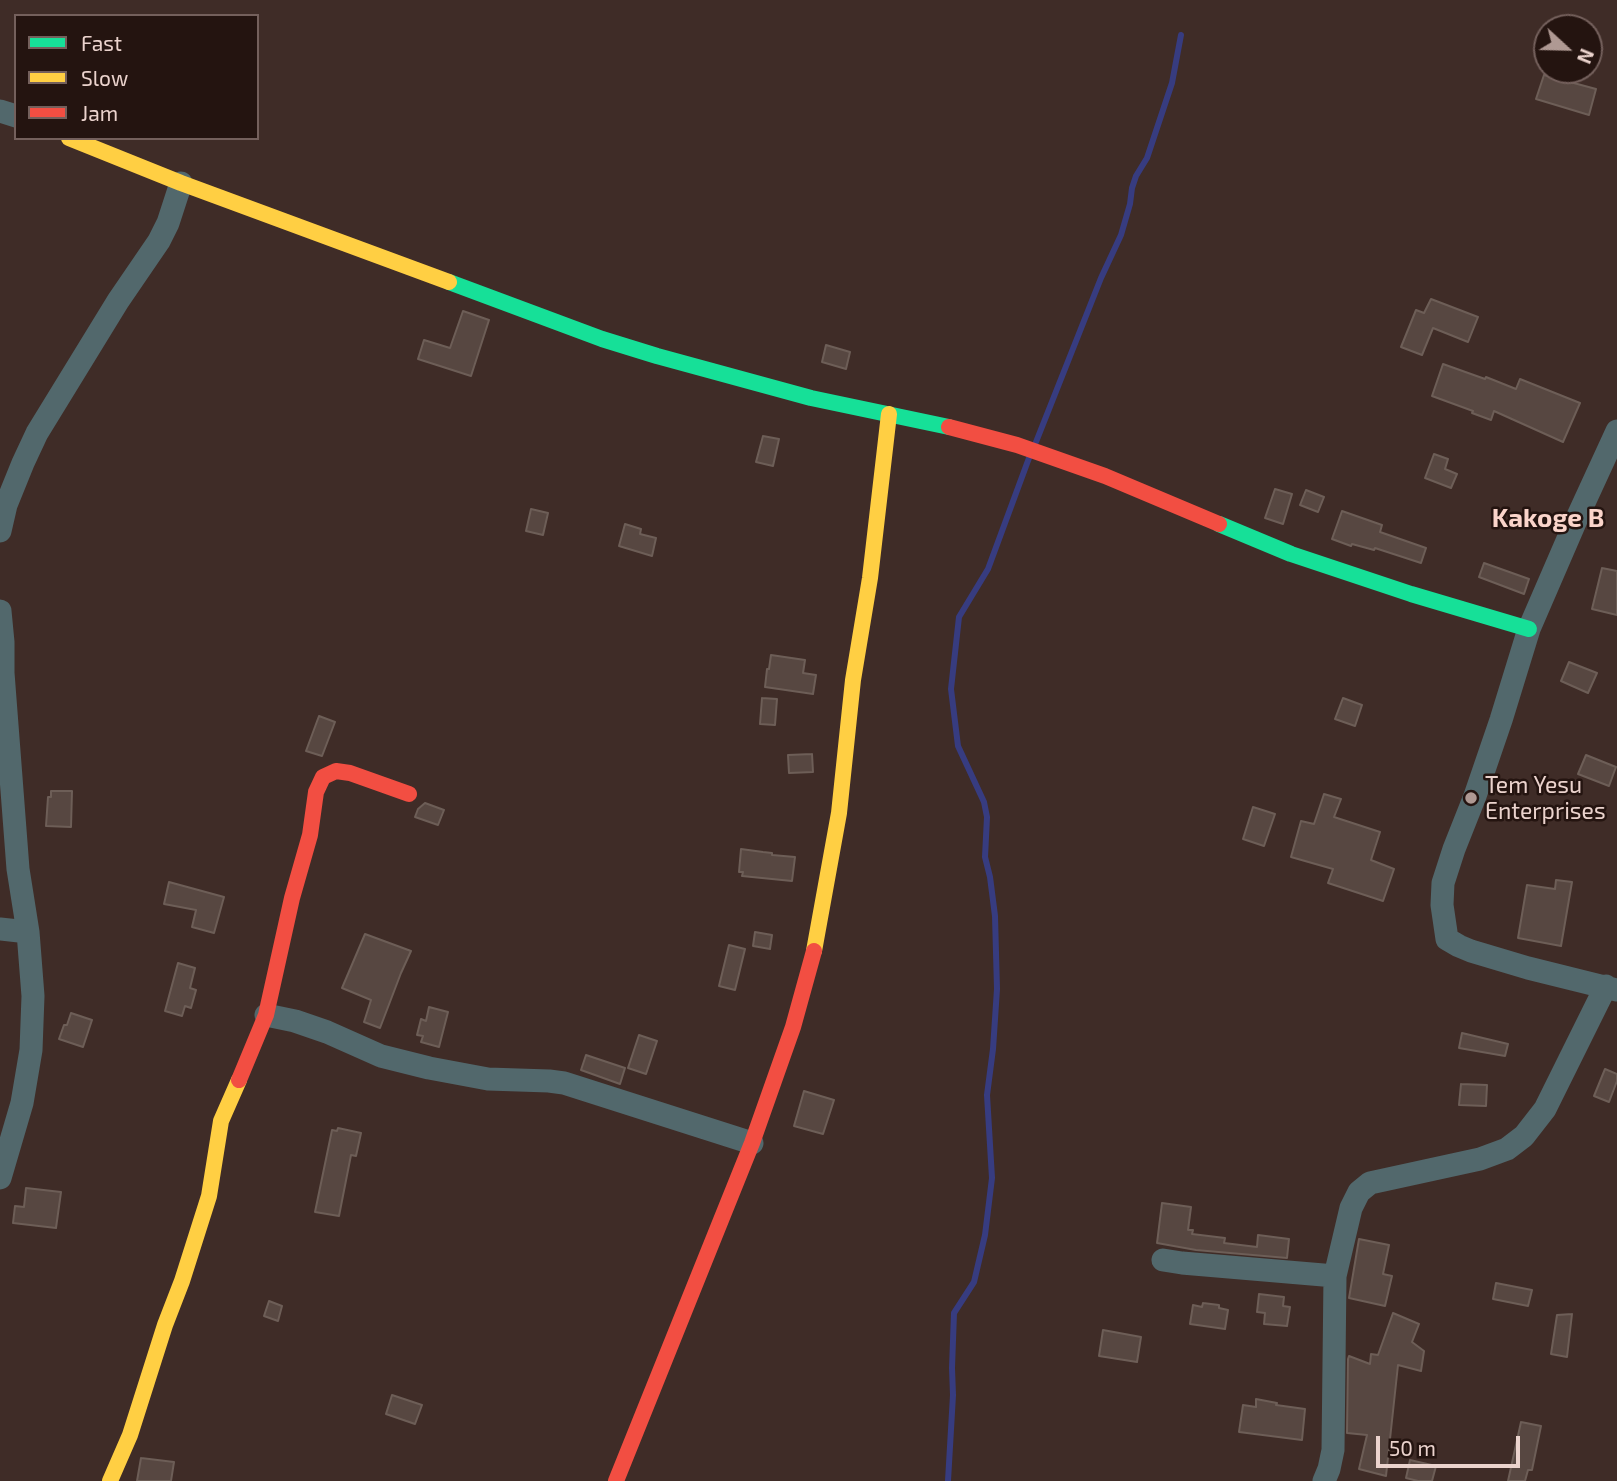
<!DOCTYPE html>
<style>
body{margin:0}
#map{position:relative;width:1617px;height:1481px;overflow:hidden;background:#3f2c27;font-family:"Exo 2",sans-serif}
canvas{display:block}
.legend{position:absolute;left:14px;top:14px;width:245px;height:126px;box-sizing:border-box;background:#241410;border:2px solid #74605c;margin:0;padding:9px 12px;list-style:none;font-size:21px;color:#ebd3cd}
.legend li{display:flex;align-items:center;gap:14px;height:35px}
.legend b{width:35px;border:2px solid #74605c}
.north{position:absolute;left:1533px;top:14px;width:70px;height:70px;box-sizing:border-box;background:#241410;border:2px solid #74605c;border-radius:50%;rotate:112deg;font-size:19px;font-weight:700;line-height:28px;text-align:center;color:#ebd3cd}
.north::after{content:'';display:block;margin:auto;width:24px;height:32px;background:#af9993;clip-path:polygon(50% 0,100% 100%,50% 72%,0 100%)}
.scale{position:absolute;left:1376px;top:1436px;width:144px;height:32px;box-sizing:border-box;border:4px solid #ebd3cd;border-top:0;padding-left:9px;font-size:21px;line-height:24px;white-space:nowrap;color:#ebd3cd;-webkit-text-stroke:5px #241410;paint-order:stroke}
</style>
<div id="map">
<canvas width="1617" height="1481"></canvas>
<ul class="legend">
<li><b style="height:9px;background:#16e098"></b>Fast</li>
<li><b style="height:9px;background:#ffcf43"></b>Slow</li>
<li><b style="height:9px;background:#f24e42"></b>Jam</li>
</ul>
<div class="north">N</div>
<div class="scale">50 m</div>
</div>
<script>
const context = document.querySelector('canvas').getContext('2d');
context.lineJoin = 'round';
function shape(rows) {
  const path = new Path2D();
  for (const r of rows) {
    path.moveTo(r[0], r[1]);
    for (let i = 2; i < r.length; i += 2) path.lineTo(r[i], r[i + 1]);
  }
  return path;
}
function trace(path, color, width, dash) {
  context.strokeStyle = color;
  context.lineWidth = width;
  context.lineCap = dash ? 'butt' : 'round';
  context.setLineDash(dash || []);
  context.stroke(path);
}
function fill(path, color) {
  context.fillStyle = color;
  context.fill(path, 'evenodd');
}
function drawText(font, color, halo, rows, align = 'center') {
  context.font = font + ' "Exo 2",sans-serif';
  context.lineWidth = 5;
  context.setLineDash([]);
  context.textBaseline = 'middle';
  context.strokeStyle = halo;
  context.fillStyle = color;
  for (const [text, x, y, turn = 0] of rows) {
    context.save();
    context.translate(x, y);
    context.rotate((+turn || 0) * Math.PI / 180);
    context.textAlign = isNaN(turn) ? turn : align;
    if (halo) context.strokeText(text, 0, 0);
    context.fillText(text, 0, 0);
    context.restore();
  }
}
trace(shape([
 [1036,442,1101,278,1121,235,1130,204,1132,188,1136,176,1147,158,1172,83,1181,35],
 [948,1481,953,1395,952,1368,954,1313,974,1282,985,1235,992,1178,987,1095,993,1049,997,989,995,916,990,877,985,857,987,817,984,802,958,746,951,689,959,617,988,569,1029,458]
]), '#373c80', 6);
const building = shape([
 [1544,75,1596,89,1589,115,1536,99,1544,75],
 [1431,299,1478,317,1468,342,1433,328,1422,355,1401,347,1416,310,1424,313,1431,299],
 [463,311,489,320,471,376,418,359,424,340,450,348,463,311],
 [826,345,850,352,846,369,822,362,826,345],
 [1443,364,1485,379,1486,377,1516,389,1520,379,1580,403,1563,442,1494,411,1491,420,1472,413,1473,411,1432,396,1443,364],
 [763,436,779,439,773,466,756,462,763,436],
 [1434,454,1448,459,1445,469,1457,474,1451,488,1425,478,1434,454],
 [1275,489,1292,494,1283,524,1265,518,1275,489],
 [1306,490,1324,497,1318,512,1300,505,1306,490],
 [531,509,548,513,543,535,526,531,531,509],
 [1342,511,1382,525,1380,532,1426,548,1421,563,1375,548,1374,550,1352,544,1351,546,1332,539,1342,511],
 [625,524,641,529,640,534,656,538,652,556,619,546,625,524],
 [1484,563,1529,579,1524,594,1479,577,1484,563],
 [1602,568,1617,571,1617,615,1592,609,1602,568],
 [771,655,805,660,803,673,816,675,813,694,765,687,767,669,769,669,771,655],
 [1569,662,1597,673,1588,693,1561,681,1569,662],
 [762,698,777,699,775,725,760,724,762,698],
 [1343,698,1362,705,1355,726,1335,719,1343,698],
 [319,716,335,722,322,756,306,751,319,716],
 [812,754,813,772,789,773,788,755,812,754],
 [1586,755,1616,767,1609,786,1578,774,1586,755],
 [51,791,72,791,71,827,46,826,48,797,51,797,51,791],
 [1324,794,1341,799,1334,817,1380,832,1371,860,1394,869,1383,901,1328,883,1333,869,1291,857,1301,821,1314,824,1324,794],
 [425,803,444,810,438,825,415,817,418,809,425,803],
 [1253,807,1275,814,1264,846,1243,839,1253,807],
 [741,849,763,852,772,853,772,855,795,857,792,881,742,876,743,872,739,872,741,849],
 [1556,880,1572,882,1561,946,1518,938,1527,885,1555,889,1556,880],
 [169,882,224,897,214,933,192,927,196,910,164,904,169,882],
 [755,932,772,935,770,949,753,946,755,932],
 [365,934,411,951,401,973,380,1028,364,1022,371,1000,342,988,365,934],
 [729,945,745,949,735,990,719,986,729,945],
 [178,963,195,968,190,988,196,990,191,1008,185,1006,182,1016,165,1011,178,963],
 [429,1007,448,1012,439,1047,421,1042,423,1036,417,1035,421,1019,426,1021,429,1007],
 [71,1013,92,1020,83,1047,59,1039,64,1025,67,1025,71,1013],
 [1462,1033,1508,1044,1505,1056,1459,1048,1462,1033],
 [639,1035,657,1041,646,1074,628,1068,639,1035],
 [586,1055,625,1068,620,1084,581,1070,586,1055],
 [1605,1069,1617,1074,1617,1081,1609,1102,1594,1096,1605,1069],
 [1461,1084,1487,1085,1486,1106,1459,1105,1461,1084],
 [804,1091,834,1100,823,1134,794,1126,804,1091],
 [338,1128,361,1133,356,1156,351,1155,339,1216,315,1212,332,1130,337,1131,338,1128],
 [26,1188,61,1192,56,1228,13,1223,15,1206,24,1207,26,1188],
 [1162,1203,1191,1207,1188,1230,1193,1230,1192,1234,1225,1238,1224,1243,1257,1247,1258,1235,1289,1239,1287,1258,1196,1250,1157,1243,1162,1203],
 [1359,1239,1389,1245,1383,1274,1392,1276,1385,1306,1349,1298,1359,1239],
 [1496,1283,1532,1290,1528,1306,1493,1299,1496,1283],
 [1259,1294,1284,1297,1283,1306,1290,1307,1287,1326,1264,1324,1265,1313,1257,1312,1259,1294],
 [269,1301,282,1306,278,1321,264,1316,269,1301],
 [1203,1303,1219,1305,1219,1308,1228,1310,1225,1329,1190,1324,1193,1305,1202,1307,1203,1303],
 [1393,1313,1419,1324,1412,1342,1424,1351,1421,1371,1398,1365,1386,1476,1359,1469,1367,1435,1347,1433,1348,1359,1349,1356,1370,1364,1371,1354,1378,1355,1393,1313],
 [1572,1314,1567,1357,1551,1354,1557,1315,1572,1314],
 [1103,1330,1141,1337,1137,1362,1099,1356,1103,1330],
 [392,1395,422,1405,415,1424,386,1414,392,1395],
 [1256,1399,1277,1403,1276,1405,1305,1409,1302,1440,1239,1432,1243,1405,1256,1407,1256,1399],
 [1521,1422,1541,1426,1532,1470,1528,1470,1525,1481,1508,1481,1521,1422],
 [141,1458,174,1462,171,1481,137,1481,141,1458],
 [1410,1460,1436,1466,1432,1481,1418,1481,1406,1478,1410,1460]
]);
fill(building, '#574741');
trace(building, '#6d5e57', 2);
trace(shape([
 [0,111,16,116],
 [1617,431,1577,518,1529,629,1501,720,1475,796,1454,849,1443,883,1442,905,1447,939,1459,946,1471,951,1528,968,1617,990],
 [0,531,6,505,23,463,37,433,118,301,159,241,168,223,181,183],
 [0,611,3,642,3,673,18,869,28,932,33,996,31,1050,22,1103,0,1178],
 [0,929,28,932],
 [266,1015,295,1021,327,1032,381,1056,429,1068,488,1079,549,1081,564,1083,752,1143],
 [1163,1260,1182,1263,1335,1276],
 [1324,1481,1329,1469,1333,1450,1335,1276,1351,1208,1359,1192,1370,1183,1480,1159,1507,1149,1524,1136,1545,1109,1606,986]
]), '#52686c', 23);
trace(shape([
 [449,282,602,339,657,356,811,398,949,427],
 [1219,524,1291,554,1411,594,1529,629]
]), '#16e098', 16);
trace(shape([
 [69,138,181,183,449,282],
 [814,951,839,813,853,680,870,578,889,414],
 [110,1481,130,1435,165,1325,182,1281,209,1196,221,1121,239,1080]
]), '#ffcf43', 16);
trace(shape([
 [949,427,1017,445,1105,476,1219,524],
 [239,1080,266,1015,292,898,310,835,316,792,323,777,336,771,350,773,409,794],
 [616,1481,752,1143,793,1027,814,951]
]), '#f24e42', 16);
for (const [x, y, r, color] of [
 [1471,798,7,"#af9993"]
]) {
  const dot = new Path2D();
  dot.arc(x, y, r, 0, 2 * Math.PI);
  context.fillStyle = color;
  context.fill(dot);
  trace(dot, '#241410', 2.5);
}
drawText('23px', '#ebd3cd', '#241410', [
 ["Tem Yesu",1485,785],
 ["Enterprises",1485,811]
], 'left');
drawText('bold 26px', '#fad4ca', '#241410', [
 ["Kakoge B",1548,518]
]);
</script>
